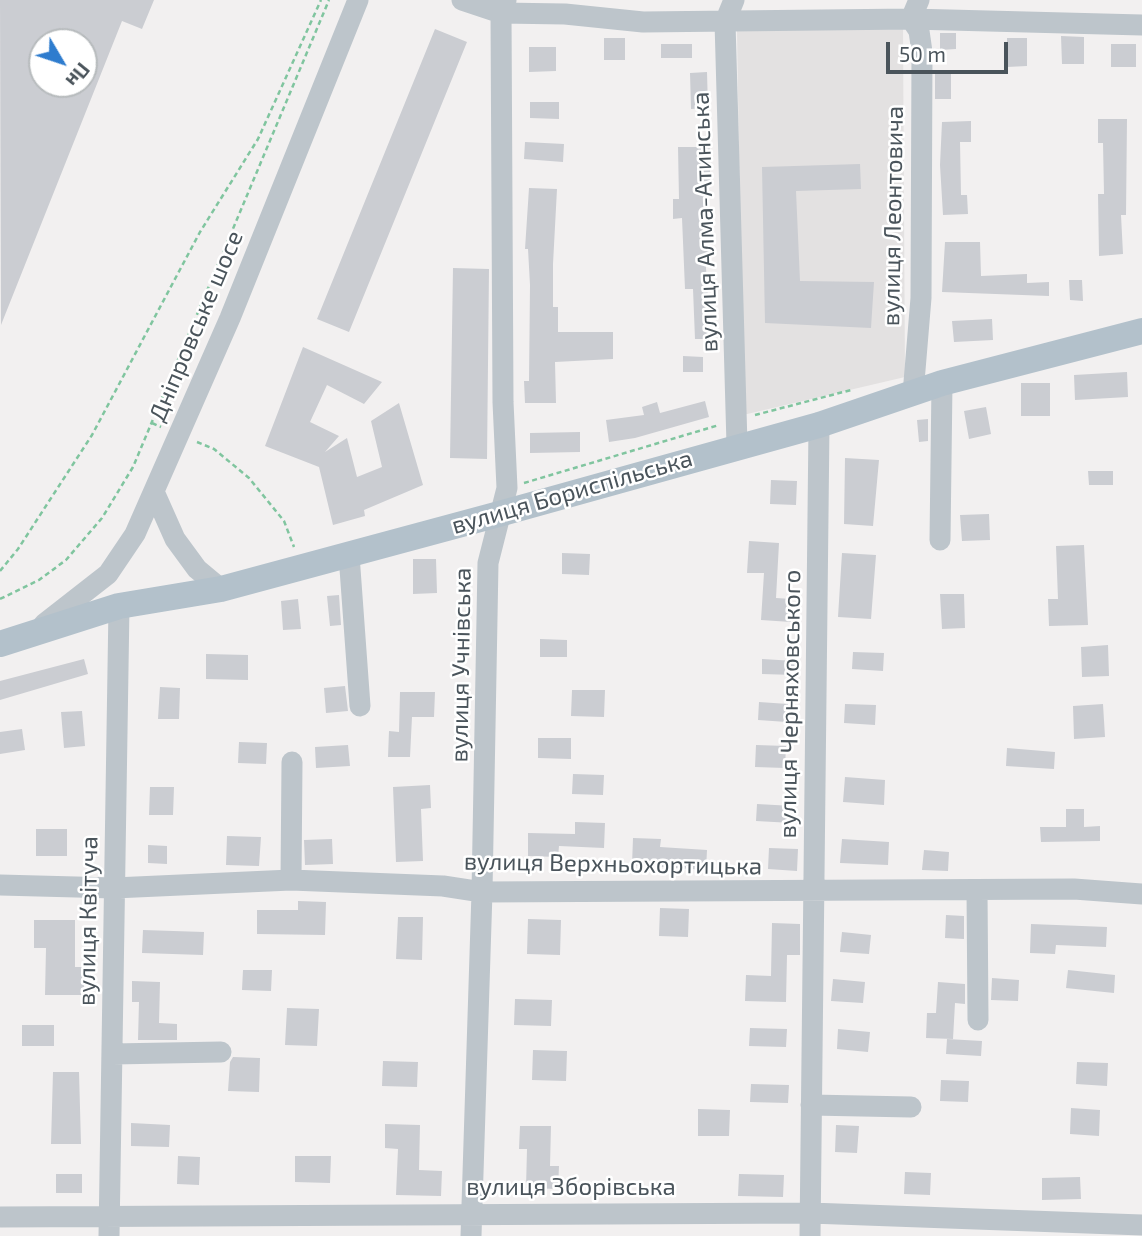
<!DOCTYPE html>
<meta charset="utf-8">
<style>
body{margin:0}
#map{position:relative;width:1142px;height:1236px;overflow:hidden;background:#f2f0f0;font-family:"Exo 2",sans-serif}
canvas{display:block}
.north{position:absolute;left:28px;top:28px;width:70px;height:70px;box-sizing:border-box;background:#fff;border:2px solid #b7bbbd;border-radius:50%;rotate:129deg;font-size:19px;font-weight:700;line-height:28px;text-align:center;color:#4a545b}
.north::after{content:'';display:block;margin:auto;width:24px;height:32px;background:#2e7cce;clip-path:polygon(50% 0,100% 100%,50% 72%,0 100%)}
.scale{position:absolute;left:886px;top:42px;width:122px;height:32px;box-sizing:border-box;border:4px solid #4a545b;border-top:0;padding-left:9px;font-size:21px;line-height:24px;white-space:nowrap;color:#4a545b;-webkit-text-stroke:5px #fff;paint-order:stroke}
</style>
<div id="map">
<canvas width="1142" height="1236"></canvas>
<div class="north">Пн</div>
<div class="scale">50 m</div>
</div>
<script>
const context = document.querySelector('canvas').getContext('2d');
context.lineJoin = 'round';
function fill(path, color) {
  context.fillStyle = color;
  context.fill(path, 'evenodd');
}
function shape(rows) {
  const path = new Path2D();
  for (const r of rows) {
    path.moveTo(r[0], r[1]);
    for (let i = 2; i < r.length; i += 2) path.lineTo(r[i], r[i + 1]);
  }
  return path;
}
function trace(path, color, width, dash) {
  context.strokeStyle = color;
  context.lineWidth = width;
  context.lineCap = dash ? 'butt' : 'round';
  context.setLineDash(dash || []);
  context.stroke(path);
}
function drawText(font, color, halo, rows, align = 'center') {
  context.font = font + ' "Exo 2",sans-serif';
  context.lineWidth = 5;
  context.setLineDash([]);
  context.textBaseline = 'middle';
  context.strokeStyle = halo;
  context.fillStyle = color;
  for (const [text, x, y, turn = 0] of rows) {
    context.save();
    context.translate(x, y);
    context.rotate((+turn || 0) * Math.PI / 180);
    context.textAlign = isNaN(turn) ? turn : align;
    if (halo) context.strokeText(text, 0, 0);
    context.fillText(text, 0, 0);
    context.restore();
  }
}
fill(shape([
 [903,25,905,377,743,415,737,30]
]), '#e3e1e1');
fill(shape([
 [0,0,154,0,142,29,122,21,1,325],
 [42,42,84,42,84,84,42,84],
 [435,29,467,42,349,332,317,319],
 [940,33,956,33,956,49,940,50],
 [1061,36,1084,37,1084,64,1062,64],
 [604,38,625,38,625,60,604,60],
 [1007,38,1027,38,1027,66,1007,67],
 [661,44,692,44,692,58,661,58],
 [1111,44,1136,44,1136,67,1111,67],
 [529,47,556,47,556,71,529,72],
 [935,71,951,71,951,99,935,99],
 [707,72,708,108,691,109,690,73],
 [530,102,559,102,559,119,530,118],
 [1098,119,1127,119,1126,215,1121,215,1123,254,1099,256,1098,194,1104,194,1103,143,1098,143],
 [971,121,971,142,960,142,961,195,967,195,968,214,943,215,940,165,942,122],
 [525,142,564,144,563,162,524,159],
 [678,147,710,147,710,181,704,181,705,235,712,235,713,254,705,254,711,339,695,339,693,289,685,289,682,218,673,219,673,199,679,199],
 [860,164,861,189,796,191,800,281,874,282,871,328,765,323,762,167],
 [529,188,557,189,553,264,553,307,558,307,558,332,613,332,613,359,555,362,556,403,525,403,524,381,529,381,530,285,528,249,525,249],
 [945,242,980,242,981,276,1027,274,1027,283,1049,282,1049,296,942,292],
 [453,268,489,269,487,459,450,458],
 [1069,280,1082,280,1083,301,1070,300],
 [992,319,993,340,954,342,952,321],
 [303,347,382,382,364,404,327,385,310,422,339,436,325,452,347,438,357,477,382,467,371,421,399,403,423,485,364,510,365,516,333,525,319,467,265,446],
 [683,356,703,357,703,372,683,372],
 [1127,372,1128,397,1075,400,1074,375],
 [1021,383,1050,383,1050,416,1021,416],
 [705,401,709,417,635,438,609,442,606,420,644,415,642,407,657,402,660,413],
 [986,407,991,434,969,439,964,411],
 [928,419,928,441,919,442,917,420],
 [580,432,580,452,530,453,530,433],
 [845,458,879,460,873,526,844,524],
 [1088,471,1113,471,1113,485,1089,485],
 [771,480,797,481,796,505,770,504],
 [989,514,990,540,962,541,960,515],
 [749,541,779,543,776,598,792,599,791,622,761,620,764,573,747,573],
 [1084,545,1088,625,1049,626,1048,599,1058,599,1056,546],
 [562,553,590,554,589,575,562,574],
 [842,553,876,555,871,619,838,617],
 [413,559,436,559,437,593,413,594],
 [940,594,964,594,965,628,942,629],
 [339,595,341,625,330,626,327,596],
 [298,599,301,629,283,630,281,601],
 [540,639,567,640,567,657,540,657],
 [1108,645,1109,676,1082,677,1081,647],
 [853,652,884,653,883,671,852,669],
 [206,654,248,655,248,680,206,679],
 [84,659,88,674,0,700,0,681],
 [762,659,795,661,794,675,762,674],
 [345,686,348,711,326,713,324,688],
 [160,687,180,688,179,719,158,719],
 [572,690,605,690,604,717,571,716],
 [400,692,435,692,434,717,412,717,410,757,388,757,389,731,399,732],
 [759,702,788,704,787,722,758,720],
 [845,704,876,705,875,725,844,723],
 [1103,704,1105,737,1074,739,1073,706],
 [82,711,85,746,64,748,61,712],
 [22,729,25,750,0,754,0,732],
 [538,738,571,738,571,759,538,758],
 [239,742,267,743,266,764,238,763],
 [348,745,350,766,316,768,315,747],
 [756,745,786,746,785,768,755,767],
 [1007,748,1055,752,1054,769,1006,766],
 [573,774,604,775,603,795,572,794],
 [845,777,885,780,884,805,843,802],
 [430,785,431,808,421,809,423,861,396,862,393,787],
 [150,787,174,787,173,815,149,815],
 [757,804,793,806,792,823,756,821],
 [1066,809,1084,809,1084,827,1100,826,1100,841,1041,842,1040,827,1066,827],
 [575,822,605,823,604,848,559,846,558,857,528,856,528,833,575,834],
 [36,829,67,829,67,856,36,856],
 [227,836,261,837,259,866,226,865],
 [633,838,661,839,660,847,707,850,706,870,632,865],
 [332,839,333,864,305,865,304,840],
 [842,839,889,842,888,865,840,863],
 [148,845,167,846,167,864,148,863],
 [769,848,798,849,797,871,768,869],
 [924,850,949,852,948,871,922,870],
 [298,901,326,902,325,935,257,934,257,910,298,910],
 [660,908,689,909,688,937,659,936],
 [946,915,964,916,964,939,945,938],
 [398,917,423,917,422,960,396,959],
 [528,919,561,920,560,955,527,954],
 [34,920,75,920,75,967,84,967,84,995,45,995,46,948,34,948],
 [772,923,800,924,800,955,787,955,786,1002,745,1001,746,975,771,976],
 [1031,924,1107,927,1106,947,1056,945,1055,954,1030,953],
 [143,930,204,932,203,955,142,953],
 [842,932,871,935,869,954,840,952],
 [243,970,272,970,271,991,242,990],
 [1068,970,1115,975,1114,993,1066,988],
 [992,978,1019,980,1018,1001,991,1000],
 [833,979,865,982,863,1003,831,1001],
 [132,981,160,982,159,1023,177,1024,177,1040,138,1040,139,1002,132,1002],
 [938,982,965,984,965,1004,955,1003,953,1039,926,1038,927,1013,936,1013],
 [515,999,552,1000,551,1026,514,1025],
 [287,1008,319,1009,317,1046,285,1045],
 [22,1025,54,1025,54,1046,22,1046],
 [750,1028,787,1029,786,1047,749,1046],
 [838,1029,870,1032,868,1052,837,1049],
 [947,1039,982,1041,981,1056,946,1054],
 [533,1050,567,1051,566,1081,532,1080],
 [233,1057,260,1058,259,1092,228,1091,230,1062],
 [383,1061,418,1062,417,1087,382,1086],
 [1077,1062,1108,1063,1107,1086,1076,1084],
 [53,1072,79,1072,81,1144,51,1144],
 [941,1080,969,1081,968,1102,940,1101],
 [751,1084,789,1085,788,1103,750,1102],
 [1071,1108,1100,1110,1099,1136,1070,1134],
 [698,1109,730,1110,729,1136,698,1136],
 [131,1123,170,1125,169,1147,131,1146],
 [385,1124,420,1125,419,1170,442,1171,441,1196,396,1195,398,1149,385,1148],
 [836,1125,859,1126,857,1153,835,1152],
 [520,1126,551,1126,550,1166,559,1166,558,1189,526,1188,527,1149,519,1149],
 [178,1156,200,1157,199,1185,177,1184],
 [295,1156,331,1156,330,1183,295,1182],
 [905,1172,931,1173,930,1195,904,1194],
 [56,1174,82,1174,82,1193,56,1193],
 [739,1174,784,1175,783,1197,738,1196],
 [1080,1177,1081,1199,1042,1200,1042,1178]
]), '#cbcdd2');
trace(shape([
 [755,415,851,390],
 [152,423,161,427],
 [197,442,214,449,249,478,284,521,294,547],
 [524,483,719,425],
 [0,571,18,549,92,435,200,232,258,139,321,0],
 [0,599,39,580,66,560,102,518,133,467,329,0]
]), '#80c59f', 2.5, [5, 3.5]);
trace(shape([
 [462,0,501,13,565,14,643,22,911,19,1142,25],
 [734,0,725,22,737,445],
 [913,394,921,298,922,52,919,31,911,19,919,0],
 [155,494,175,539,197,569,221,589],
 [940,540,942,383],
 [349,555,360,706],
 [44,624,108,574,135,534,230,318,358,0],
 [291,880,292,762],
 [0,885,114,888,291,880,443,886,482,892,1074,889,1142,894],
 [977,890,978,1020],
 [113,1054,221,1052],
 [811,1105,911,1107],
 [0,1217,810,1213,1142,1225],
 [109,1236,119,606],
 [471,1236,482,892,488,563,507,488,503,402,501,13,506,0],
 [810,1236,819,425]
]), '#bdc5cb', 21);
trace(shape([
 [0,644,119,606,221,589,499,514,819,425,942,383,1142,331]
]), '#b3c1cb', 26);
drawText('24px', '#4a545b', '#fff', [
 ["вулиця Леонтовича",893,216,-89],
 ["вулиця Алма-Атинська",705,222,-92],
 ["Дніпровське шосе",196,326,-67],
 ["вулиця Бориспільська",572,492,-16],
 ["вулиця Учнівська",461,665,-89],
 ["вулиця Черняховського",790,704,-89],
 ["вулиця Верхньохортицька",613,864,1],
 ["вулиця Квітуча",88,921,-89],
 ["вулиця Зборівська",571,1187]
]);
</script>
